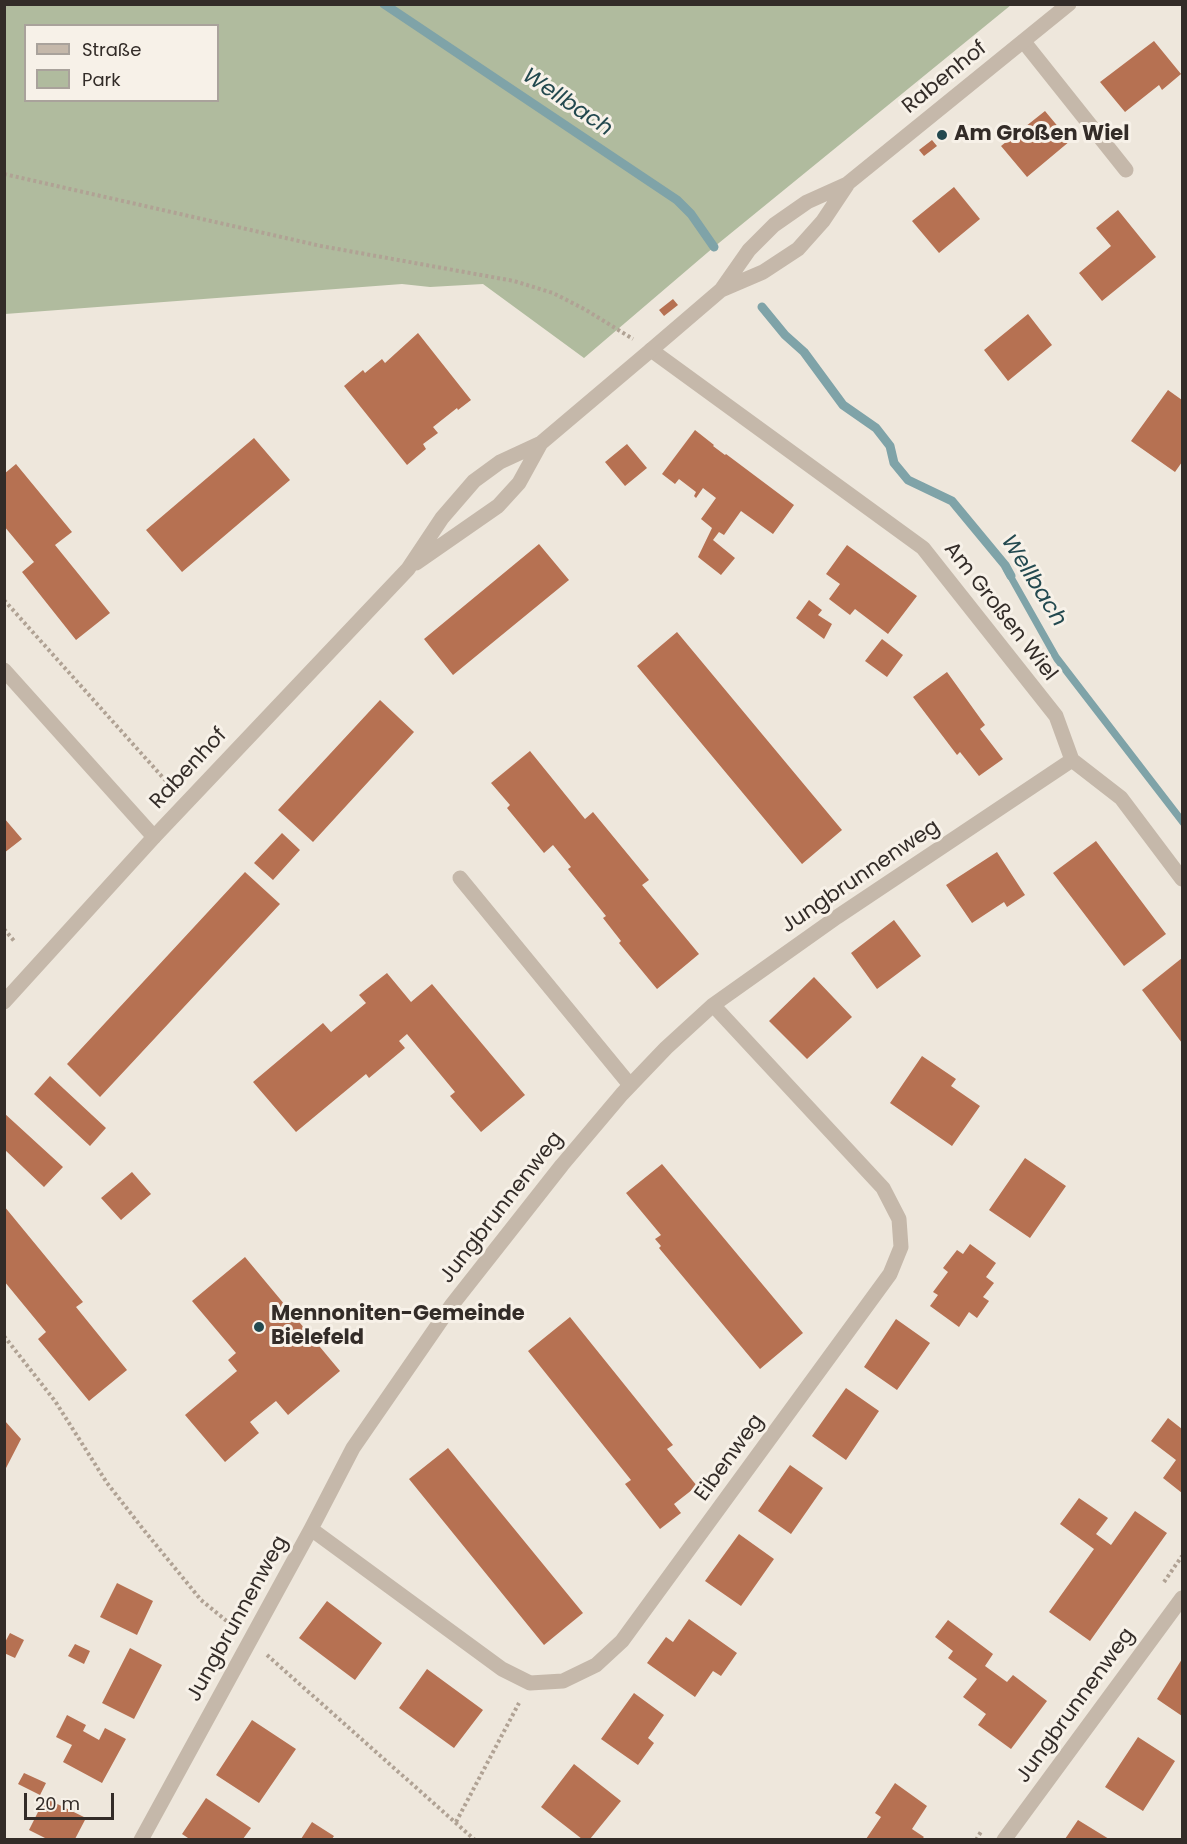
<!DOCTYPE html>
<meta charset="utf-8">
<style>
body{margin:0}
#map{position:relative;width:1187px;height:1844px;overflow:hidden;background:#eee7dc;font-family:Poppins,sans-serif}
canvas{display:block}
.frame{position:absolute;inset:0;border:6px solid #332c28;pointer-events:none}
.legend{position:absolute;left:24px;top:24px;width:195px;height:78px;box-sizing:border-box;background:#f7f1e8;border:2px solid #a9a29b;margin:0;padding:8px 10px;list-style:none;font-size:18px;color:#332c28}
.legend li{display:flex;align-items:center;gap:12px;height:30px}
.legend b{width:30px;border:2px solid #a9a29b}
.scale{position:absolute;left:24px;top:1793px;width:90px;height:27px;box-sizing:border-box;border:3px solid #332c28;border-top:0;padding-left:8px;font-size:18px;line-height:21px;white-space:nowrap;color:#332c28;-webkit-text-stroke:4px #f7f1e8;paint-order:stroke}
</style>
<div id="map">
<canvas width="1187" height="1844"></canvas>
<div class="frame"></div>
<ul class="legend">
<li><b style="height:8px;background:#c5b8aa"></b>Straße</li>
<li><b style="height:16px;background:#b0bb9e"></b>Park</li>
</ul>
<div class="scale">20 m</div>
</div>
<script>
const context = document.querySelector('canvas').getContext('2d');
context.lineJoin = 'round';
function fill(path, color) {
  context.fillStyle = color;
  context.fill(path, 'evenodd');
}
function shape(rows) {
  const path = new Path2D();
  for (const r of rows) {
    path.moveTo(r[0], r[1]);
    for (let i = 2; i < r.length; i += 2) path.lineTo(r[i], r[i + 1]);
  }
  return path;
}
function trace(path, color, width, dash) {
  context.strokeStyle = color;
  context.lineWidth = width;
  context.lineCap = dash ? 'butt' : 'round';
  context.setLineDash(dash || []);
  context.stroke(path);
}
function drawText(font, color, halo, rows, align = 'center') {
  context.font = font + ' Poppins,sans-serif';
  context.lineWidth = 6;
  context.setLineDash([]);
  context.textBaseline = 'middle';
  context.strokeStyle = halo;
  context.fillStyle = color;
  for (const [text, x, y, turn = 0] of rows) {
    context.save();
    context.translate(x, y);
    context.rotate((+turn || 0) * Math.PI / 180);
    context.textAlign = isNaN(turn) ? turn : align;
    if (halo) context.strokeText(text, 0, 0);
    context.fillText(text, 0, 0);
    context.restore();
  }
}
fill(shape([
 [5,4,1011,4,1011,5,714,247,584,358,483,284,430,287,402,284,5,314],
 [26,26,218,26,218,100,26,100]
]), '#b0bb9e');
fill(shape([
 [1008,565,1059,655,1182,815,1182,827,1054,661,1003,570]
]), '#7fa3a8');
trace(shape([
 [384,4,677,200,691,214,714,247],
 [762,307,785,335,804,352,843,405,876,428,890,446,894,463,908,480,952,501,1005,565,1011,576]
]), '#7fa3a8', 9);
fill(shape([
 [1154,41,1181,74,1162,90,1159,85,1125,112,1100,82],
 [1045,111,1070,141,1027,177,1001,146],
 [932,140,937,146,924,156,919,150],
 [954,187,980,219,939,253,912,221],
 [1118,210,1156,257,1102,301,1079,273,1111,246,1096,228],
 [673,299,678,305,664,316,659,310],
 [1028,314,1052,345,1008,381,984,350],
 [418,333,471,400,458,410,457,408,433,427,438,433,423,444,426,449,407,465,344,386,363,370,365,373,382,359,385,363],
 [1168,390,1182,400,1182,462,1175,472,1131,441],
 [695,430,714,445,713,446,725,455,726,454,794,505,773,534,741,511,724,535,719,532,713,540,735,558,721,575,698,557,712,528,701,519,716,498,703,488,696,498,694,496,696,492,679,479,675,484,662,474],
 [254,438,290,480,182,572,146,530],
 [627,444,647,468,625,486,605,462],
 [16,464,72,532,55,545,110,613,76,640,22,572,34,562,4,526,4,474],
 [539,544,569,580,453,675,424,639],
 [847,545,917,596,888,634,855,609,850,615,829,599,840,584,826,574],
 [809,600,822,610,818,615,832,624,824,639,796,618],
 [677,632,842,830,802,864,637,666],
 [882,639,903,655,887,677,865,661],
 [947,672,985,725,980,729,1003,759,979,776,960,752,957,755,913,697],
 [380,700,414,732,313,842,278,810],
 [530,751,585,819,593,812,649,880,642,885,699,954,657,989,619,943,621,941,603,918,606,916,568,869,571,867,553,845,544,853,507,808,510,805,491,783],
 [4,818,22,839,4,853],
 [282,833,300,850,273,880,254,863],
 [1096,841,1166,934,1124,966,1053,873],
 [997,852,1025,895,1007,907,1004,902,972,923,946,885],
 [245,872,280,904,100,1097,67,1064],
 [894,920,921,956,877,989,851,953],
 [1182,958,1182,1043,1142,990],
 [387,973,411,1002,432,984,525,1095,481,1132,450,1096,455,1092,407,1034,399,1041,405,1048,369,1078,366,1074,296,1132,253,1082,323,1023,331,1032,366,1003,359,995],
 [814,977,852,1017,807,1059,769,1021],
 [922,1056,956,1079,951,1086,980,1106,952,1146,890,1103],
 [50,1076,106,1128,90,1146,34,1094],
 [4,1113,63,1167,44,1187,4,1149],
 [1025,1158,1066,1186,1030,1238,989,1210],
 [662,1164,803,1333,760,1369,659,1248,661,1246,655,1239,661,1235,626,1193],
 [132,1172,151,1194,121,1220,101,1198],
 [4,1206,83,1302,76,1307,127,1370,89,1401,38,1339,46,1332,4,1281],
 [970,1244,996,1263,986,1277,994,1283,983,1297,989,1301,977,1318,969,1312,959,1327,930,1306,938,1295,933,1292,948,1272,943,1268,957,1250,963,1254],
 [245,1257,340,1371,288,1415,276,1401,250,1422,259,1433,225,1462,185,1415,237,1371,228,1360,236,1353,192,1301],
 [570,1317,673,1445,667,1449,697,1486,674,1504,681,1513,660,1529,625,1484,631,1480,528,1351],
 [896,1319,930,1343,897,1390,864,1367],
 [846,1388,879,1411,846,1460,812,1436],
 [1168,1418,1182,1429,1182,1493,1163,1478,1176,1460,1151,1441],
 [5,1421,21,1439,5,1470],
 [448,1448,583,1613,544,1645,409,1479],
 [790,1465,823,1488,791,1534,758,1511],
 [1079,1498,1108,1518,1096,1534,1111,1545,1135,1511,1167,1533,1090,1641,1049,1612,1094,1549,1060,1524],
 [739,1534,774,1559,741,1606,705,1581],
 [117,1583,153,1601,137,1635,100,1617],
 [327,1601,382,1643,355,1680,299,1638],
 [689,1619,737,1653,721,1676,713,1671,695,1697,647,1663,666,1637,673,1642],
 [948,1620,993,1654,985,1666,1007,1682,1013,1675,1047,1701,1011,1749,978,1725,986,1714,963,1697,977,1679,948,1658,953,1651,935,1637],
 [10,1633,24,1640,15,1658,4,1653,4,1644],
 [75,1644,90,1651,84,1664,68,1656],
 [130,1648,162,1665,134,1719,102,1703],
 [1182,1659,1182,1716,1157,1699],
 [427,1669,483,1710,454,1748,399,1708],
 [634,1693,664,1715,648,1738,654,1743,638,1765,601,1739],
 [67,1715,86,1725,83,1731,99,1740,105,1728,126,1739,102,1783,63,1762,72,1745,56,1737],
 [252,1720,296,1749,259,1803,216,1775],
 [1138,1737,1175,1761,1143,1811,1105,1787],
 [574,1764,621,1801,590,1839,582,1839,541,1807],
 [24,1773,46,1783,40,1795,18,1784],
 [895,1783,927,1806,912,1829,924,1837,922,1839,866,1839,881,1817,875,1813],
 [45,1798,86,1818,75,1839,47,1839,29,1830],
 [206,1798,251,1828,243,1839,187,1839,188,1838,182,1834],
 [1078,1820,1109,1839,1065,1839],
 [312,1822,334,1836,332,1839,301,1839]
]), '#b67152');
trace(shape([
 [4,174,321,246,514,281,553,293,586,310,633,339],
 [4,600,166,781],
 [4,929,15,942],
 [4,1336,55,1401,107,1483,143,1529,201,1600,234,1627],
 [1164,1582,1182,1556],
 [267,1655,475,1840],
 [456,1822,519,1703],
 [976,1840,982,1830]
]), '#b0a294', 4, [3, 3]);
trace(shape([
 [1024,42,1126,170],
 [460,878,630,1085]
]), '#c5b8aa', 15);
trace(shape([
 [651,350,923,548,1056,716,1072,760,1121,798,1182,879],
 [4,670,154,837],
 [311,1529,502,1669,530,1683,563,1681,596,1665,622,1641,890,1274,901,1247,899,1219,883,1188,713,1005],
 [141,1840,311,1529,353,1448,451,1306,562,1165,622,1094,666,1048,713,1005,837,917,1072,760],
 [1004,1840,1182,1598]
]), '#c5b8aa', 15);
trace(shape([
 [721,290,763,272,798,249,823,221,847,185],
 [416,563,498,506,519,483,541,443],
 [4,1002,154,837,408,569,442,518,474,481,500,462,541,443,651,350,721,290,749,250,774,225,807,202,847,184,1069,4]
]), '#c5b8aa', 15);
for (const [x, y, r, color] of [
 [942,135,6,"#23494f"],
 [259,1327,6,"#23494f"]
]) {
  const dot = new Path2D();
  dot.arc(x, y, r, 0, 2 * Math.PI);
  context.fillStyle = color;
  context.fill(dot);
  trace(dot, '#f7f1e8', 2);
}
drawText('21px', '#332c28', '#f7f1e8', [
 ["Rabenhof",945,78,-39],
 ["Am Großen Wiel",1000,612,52],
 ["Rabenhof",189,769,-47],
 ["Jungbrunnenweg",861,877,-34],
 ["Jungbrunnenweg",502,1208,-52],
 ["Eibenweg",730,1458,-54],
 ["Jungbrunnenweg",238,1619,-61],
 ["Jungbrunnenweg",1076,1706,-54]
]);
drawText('bold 21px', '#332c28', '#f7f1e8', [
 ["Am Großen Wiel",954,135],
 ["Mennoniten-Gemeinde",271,1315],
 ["Bielefeld",271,1339]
], 'left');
drawText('italic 22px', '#23494f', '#f7f1e8', [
 ["Wellbach",567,103,34],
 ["Wellbach",1033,581,58]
]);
</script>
